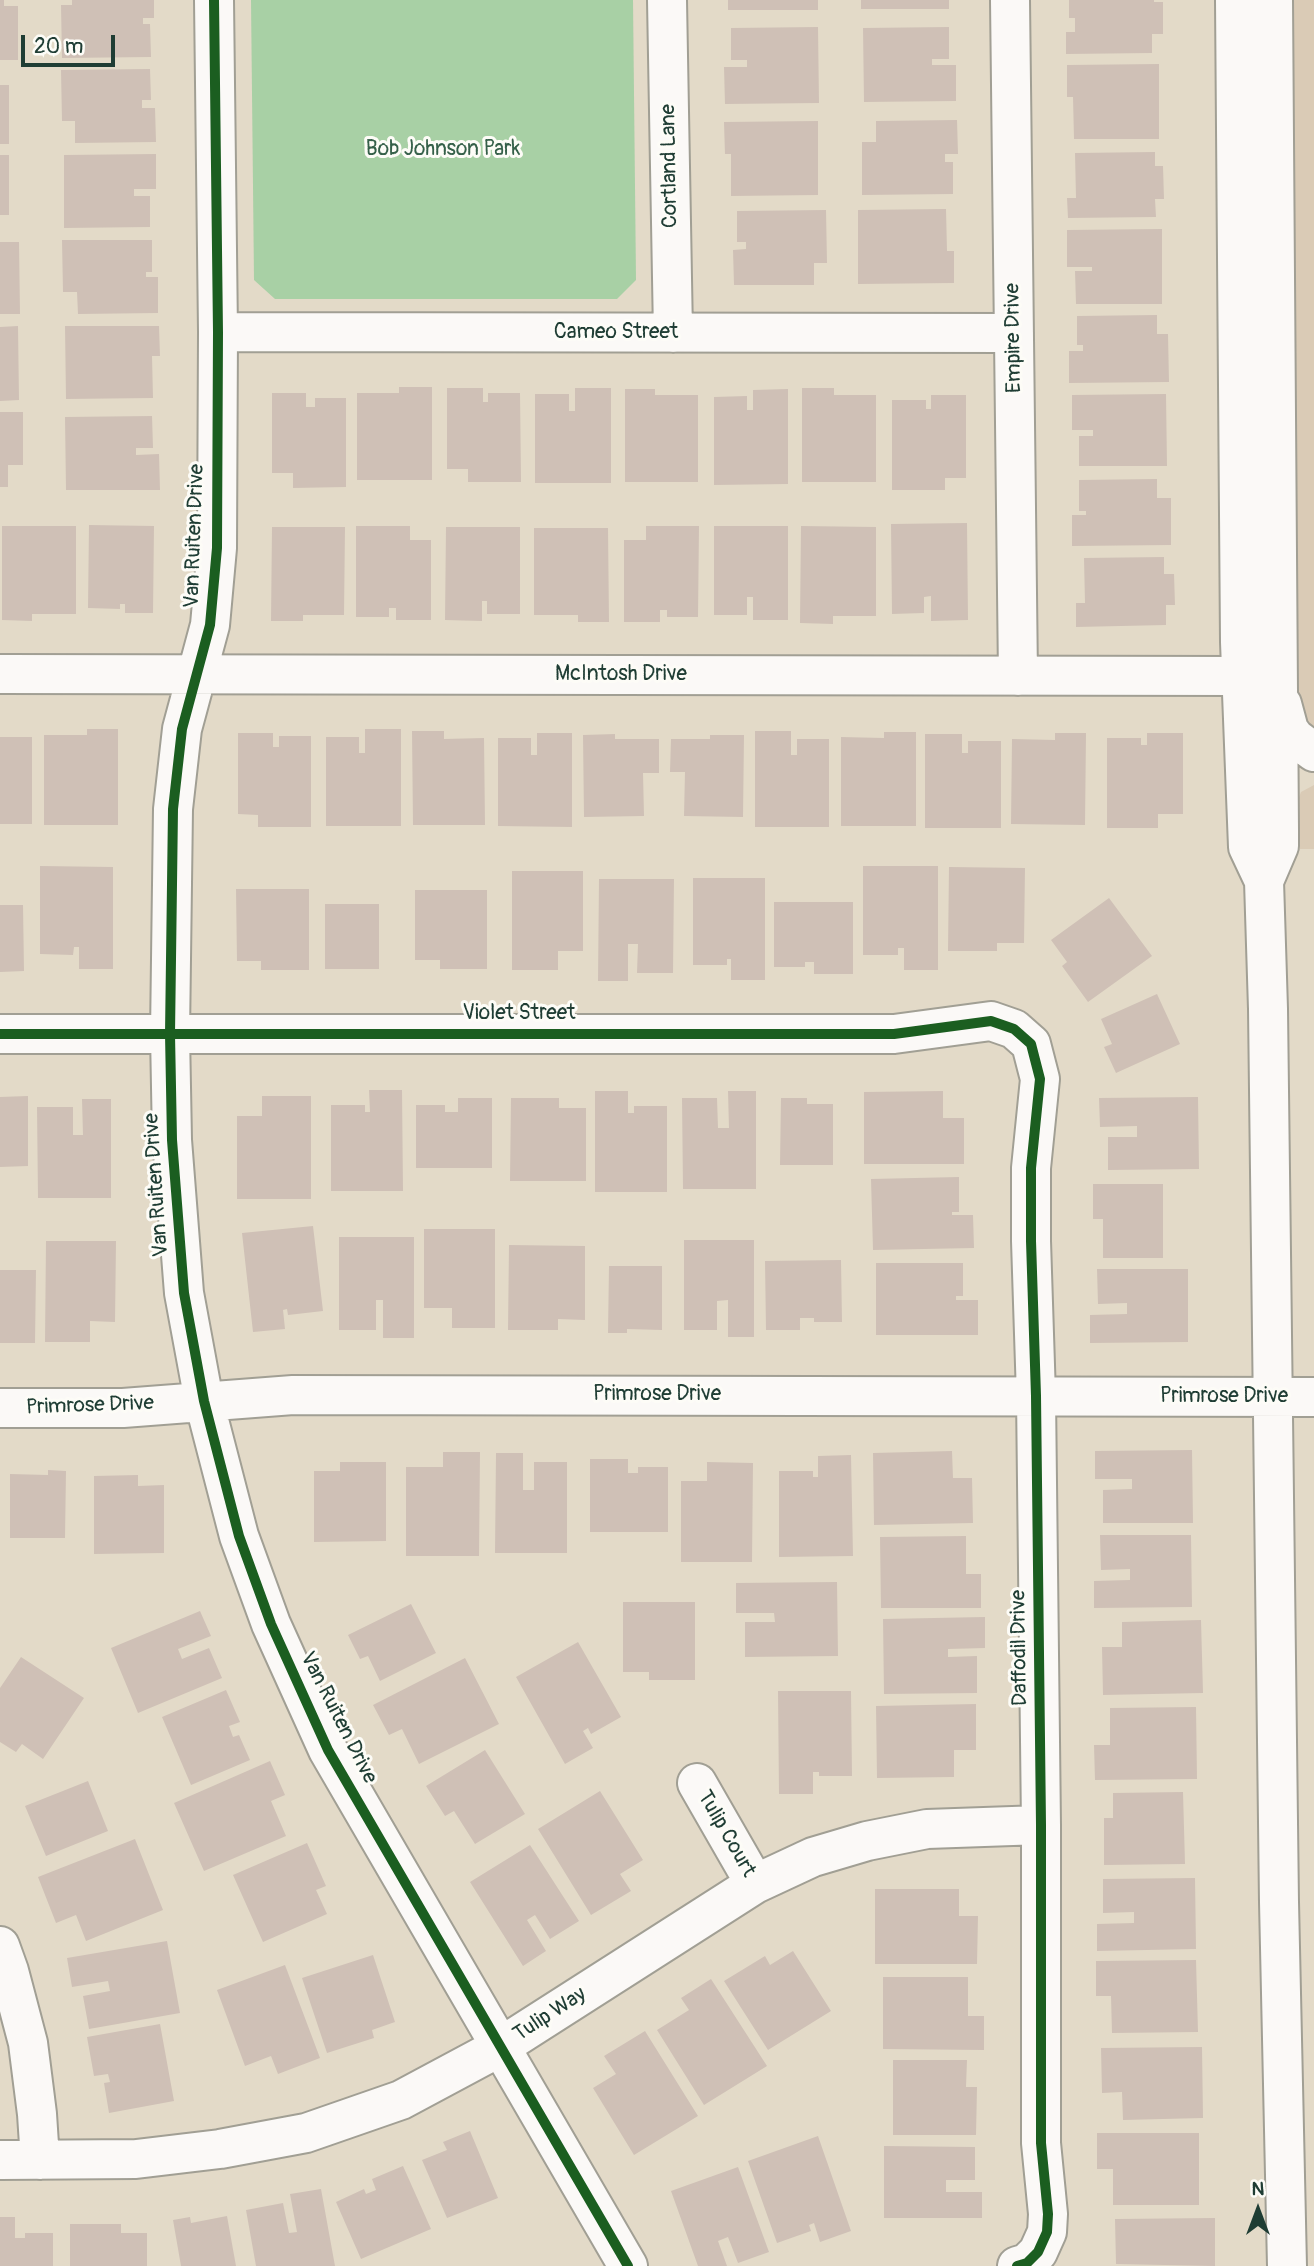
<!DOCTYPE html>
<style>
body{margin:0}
#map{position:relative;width:1314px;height:2266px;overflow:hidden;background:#e3dac8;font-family:Pangolin,sans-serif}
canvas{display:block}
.north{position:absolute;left:1223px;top:2175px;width:70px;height:70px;-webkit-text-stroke:5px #fdfcf7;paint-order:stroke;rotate:0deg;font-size:19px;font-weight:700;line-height:28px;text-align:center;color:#1f3d34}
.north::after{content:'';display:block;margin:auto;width:24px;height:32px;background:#1f3d34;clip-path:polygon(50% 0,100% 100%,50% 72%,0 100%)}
.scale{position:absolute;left:21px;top:35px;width:94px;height:32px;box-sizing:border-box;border:4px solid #1f3d34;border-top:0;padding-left:9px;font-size:21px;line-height:24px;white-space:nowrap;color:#1f3d34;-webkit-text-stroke:5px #fdfcf7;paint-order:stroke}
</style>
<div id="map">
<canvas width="1314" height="2266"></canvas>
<div class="north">N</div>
<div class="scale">20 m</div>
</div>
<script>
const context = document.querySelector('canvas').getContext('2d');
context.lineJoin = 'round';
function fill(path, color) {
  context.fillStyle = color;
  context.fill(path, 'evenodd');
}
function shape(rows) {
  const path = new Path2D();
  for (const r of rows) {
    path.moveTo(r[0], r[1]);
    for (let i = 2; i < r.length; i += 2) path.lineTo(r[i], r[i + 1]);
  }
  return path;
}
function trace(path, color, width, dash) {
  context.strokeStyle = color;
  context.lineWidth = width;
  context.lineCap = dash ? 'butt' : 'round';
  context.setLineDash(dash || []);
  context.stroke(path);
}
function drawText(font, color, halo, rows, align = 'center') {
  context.font = font + ' Pangolin,sans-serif';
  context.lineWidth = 6;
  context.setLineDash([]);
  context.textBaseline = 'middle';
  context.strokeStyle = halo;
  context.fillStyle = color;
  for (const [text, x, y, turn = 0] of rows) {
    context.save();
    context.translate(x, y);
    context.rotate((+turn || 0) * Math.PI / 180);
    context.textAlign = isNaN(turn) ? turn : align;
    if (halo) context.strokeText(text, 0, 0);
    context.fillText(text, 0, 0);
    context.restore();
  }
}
fill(shape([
 [1290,0,1314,0,1314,744,1295,719],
 [1314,785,1314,849,1300,849,1299,797,1301,792]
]), '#dacbb6');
fill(shape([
 [251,0,633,0,636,280,617,299,275,299,254,280]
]), '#a8d0a5');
fill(shape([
 [0,0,4,0,4,6,18,6,18,60,0,60],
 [72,0,154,0,154,18,143,18,143,24,150,24,151,57,62,58,61,5,72,5],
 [728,0,818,0,818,10,728,10],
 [861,0,949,0,949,9,861,9],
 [1069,0,1154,0,1154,2,1163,2,1163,34,1152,34,1152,53,1066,54,1066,32,1075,32,1075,18,1069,18],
 [818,27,819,103,725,104,724,67,747,67,747,60,731,60,731,28],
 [949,27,949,59,932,59,932,65,956,65,956,101,864,102,863,28],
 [1159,64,1159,139,1074,139,1073,97,1067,97,1067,65],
 [150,69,151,100,142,100,142,108,155,108,156,142,75,143,75,121,62,121,61,70],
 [0,85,9,85,9,144,0,144],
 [957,120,958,154,945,154,945,162,953,162,953,194,862,195,862,142,876,142,876,121],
 [818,121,818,195,731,196,731,154,725,154,724,122],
 [1155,152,1155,166,1163,166,1164,199,1155,199,1156,217,1068,218,1067,198,1076,198,1075,153],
 [156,154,156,189,134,189,134,196,150,196,150,227,64,228,64,155],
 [0,155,9,155,9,215,0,215],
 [946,209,947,251,954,251,954,283,858,284,858,210],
 [826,210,827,263,814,263,814,285,734,285,733,250,746,249,746,242,737,242,737,211],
 [1162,229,1162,304,1076,304,1075,271,1092,271,1092,267,1067,267,1067,230],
 [62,240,152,240,152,272,146,272,146,277,158,277,158,313,78,314,77,292,63,292],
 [0,242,19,242,20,314,0,314],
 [1157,315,1157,334,1168,334,1169,382,1069,383,1069,351,1083,351,1083,345,1077,345,1077,316],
 [18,326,19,400,0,401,0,327],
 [65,326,159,326,160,356,152,356,153,398,66,399],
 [399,387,432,387,432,480,357,480,357,393,399,393],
 [447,388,483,388,483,402,488,402,488,393,520,393,521,482,468,482,468,469,447,469],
 [575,388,611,388,611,483,535,483,535,394,569,394,569,411,575,411],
 [802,388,834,388,834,395,876,395,876,482,802,482],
 [625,389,655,389,655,395,698,395,698,482,625,482],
 [788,389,788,484,714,485,714,397,747,396,747,410,753,410,753,390],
 [272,393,306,393,306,407,315,407,315,398,346,398,346,487,293,488,293,473,272,473],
 [1166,394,1167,466,1079,466,1079,436,1093,436,1093,430,1072,430,1072,395],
 [931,395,966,395,966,478,945,478,945,490,892,490,892,400,926,400,926,409,931,409],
 [0,412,23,412,23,465,8,465,8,487,0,487],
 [152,416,153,448,136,448,136,455,159,454,160,490,66,490,65,417],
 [1157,479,1157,498,1171,498,1171,545,1072,546,1072,515,1086,515,1086,511,1079,511,1079,480],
 [967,523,968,620,931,621,931,596,924,597,924,613,892,614,891,524],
 [89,525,154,526,153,613,125,613,125,604,120,604,120,609,88,608],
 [2,526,76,526,76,614,32,614,32,621,2,620],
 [356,526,410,526,410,540,431,540,431,620,396,620,396,608,389,608,389,617,356,617],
 [646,526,699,526,698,617,667,617,667,610,660,610,660,622,624,622,624,540,646,540],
 [714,526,788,526,788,620,753,620,753,597,747,597,747,615,714,615],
 [801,526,876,527,876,616,833,616,833,624,800,623],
 [272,527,345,527,344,615,303,615,303,621,271,621],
 [446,527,520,527,520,614,487,614,487,601,482,601,482,621,445,620],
 [534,528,608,528,609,622,578,622,578,615,534,615],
 [1164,557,1164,574,1174,574,1175,605,1166,605,1166,625,1076,627,1076,603,1085,603,1084,558],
 [87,729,118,729,118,825,44,825,44,735,87,735],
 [365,729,401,729,401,826,326,826,326,737,359,737,359,753,365,753],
 [412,731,444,731,444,739,484,738,485,825,413,825],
 [755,731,791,731,791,755,797,755,797,739,829,739,829,827,755,827],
 [884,732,916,732,916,826,841,826,841,737,884,738],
 [238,733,273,733,273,747,279,747,279,736,311,736,311,827,258,827,258,815,238,814],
 [537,733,572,733,572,827,498,826,498,738,531,738,531,755,537,755],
 [1055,733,1086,733,1085,825,1011,824,1012,739,1055,740],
 [1147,733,1183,733,1183,814,1158,814,1158,828,1107,828,1107,738,1141,738,1141,745,1147,745],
 [615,734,615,739,659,739,659,773,643,773,644,816,584,817,583,735],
 [925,734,962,734,962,753,968,753,968,741,1001,741,1001,828,925,828],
 [710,735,744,735,743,817,684,816,685,772,670,772,671,739,710,739],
 [0,737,32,737,32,824,0,824],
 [40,866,113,867,113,969,79,969,79,947,74,947,73,955,40,954],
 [863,866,938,866,938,970,904,970,904,948,898,948,898,955,863,955],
 [949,867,1025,868,1024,943,997,943,997,951,948,951],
 [512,871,583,871,583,951,558,951,558,970,512,970],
 [693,878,765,878,765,980,731,980,731,959,727,959,727,965,693,965],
 [599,879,674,879,673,973,637,973,638,944,628,944,628,981,598,981],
 [236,889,309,889,309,970,261,970,261,961,237,961],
 [415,890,487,890,487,969,440,969,440,960,415,960],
 [1109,898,1152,956,1088,1002,1062,966,1067,962,1051,940],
 [774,902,853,902,853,974,814,974,814,962,805,962,805,967,774,967],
 [325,904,379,904,379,969,325,969],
 [0,905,23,905,24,971,0,972],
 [1157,994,1180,1044,1116,1073,1104,1047,1112,1044,1101,1019],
 [369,1090,402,1090,403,1191,331,1191,331,1105,365,1105,365,1112,370,1112],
 [595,1091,628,1091,628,1113,634,1113,634,1106,667,1106,667,1192,595,1192],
 [728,1091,756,1091,756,1189,683,1189,682,1098,717,1098,718,1128,729,1128],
 [943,1091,943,1118,964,1118,964,1164,864,1164,864,1092],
 [28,1096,28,1166,0,1167,0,1097],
 [262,1096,311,1096,311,1199,237,1199,237,1116,262,1116],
 [1198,1097,1199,1169,1108,1170,1108,1137,1137,1137,1137,1126,1100,1127,1099,1098],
 [458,1098,492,1098,492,1168,416,1168,416,1105,445,1105,445,1112,458,1112],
 [511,1098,559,1098,559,1108,586,1108,586,1181,510,1181],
 [781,1098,807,1098,807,1104,833,1104,833,1165,780,1165],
 [82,1099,111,1099,111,1198,38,1198,37,1107,73,1107,73,1135,83,1135],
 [959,1177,959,1212,952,1212,952,1215,973,1215,974,1248,873,1250,871,1179],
 [1093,1184,1163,1184,1163,1258,1103,1258,1103,1219,1093,1219],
 [313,1226,323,1311,288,1315,287,1309,283,1310,285,1329,253,1332,242,1233],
 [424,1229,495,1229,495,1328,452,1328,452,1308,424,1308],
 [339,1237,414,1237,414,1338,383,1338,383,1300,376,1300,376,1330,339,1330],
 [684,1240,754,1240,754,1337,728,1337,728,1300,717,1301,717,1330,684,1330],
 [46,1241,116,1241,115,1322,90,1321,90,1342,45,1342],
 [509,1245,585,1246,585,1320,558,1319,558,1330,508,1330],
 [841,1260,842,1322,814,1322,814,1318,800,1318,800,1330,766,1330,765,1261],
 [876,1263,963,1263,963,1296,956,1296,956,1300,978,1300,978,1335,876,1335],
 [609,1266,662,1266,662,1330,627,1329,627,1333,608,1333],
 [1097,1269,1188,1269,1188,1342,1090,1343,1090,1315,1127,1314,1127,1303,1098,1304],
 [0,1270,36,1270,35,1343,0,1343],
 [1192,1450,1193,1523,1103,1523,1103,1490,1132,1489,1132,1479,1095,1479,1095,1451],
 [952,1451,953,1478,972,1478,973,1523,874,1525,873,1453],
 [443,1452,480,1452,479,1556,406,1556,406,1467,443,1467],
 [496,1453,523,1453,523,1490,534,1490,534,1462,567,1462,567,1553,495,1553],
 [851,1455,853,1556,779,1557,779,1471,813,1471,813,1477,818,1477,818,1456],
 [590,1459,628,1459,628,1473,638,1473,638,1467,668,1467,668,1532,590,1532],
 [340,1462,386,1462,386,1541,314,1542,314,1471,340,1471],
 [707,1462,753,1463,752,1562,681,1562,681,1481,707,1481],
 [48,1470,66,1471,65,1538,10,1538,10,1474,48,1475],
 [138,1475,138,1486,164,1485,164,1553,94,1554,94,1476],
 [1100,1535,1191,1535,1192,1607,1094,1608,1094,1581,1130,1580,1130,1569,1101,1570],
 [966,1536,966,1574,981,1574,981,1608,881,1608,880,1537],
 [837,1582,838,1656,745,1657,745,1622,775,1622,774,1613,736,1613,736,1583],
 [623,1602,695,1602,695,1680,649,1680,649,1672,623,1672],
 [411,1604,436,1653,380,1681,368,1656,360,1659,348,1635],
 [200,1611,211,1636,178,1649,182,1659,209,1648,222,1678,138,1713,111,1648],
 [985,1617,985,1648,948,1649,948,1657,977,1656,977,1693,884,1694,883,1619],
 [1201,1620,1203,1693,1103,1695,1102,1647,1122,1647,1122,1622],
 [578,1642,621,1717,591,1734,588,1728,583,1731,593,1748,565,1764,516,1677],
 [21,1657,84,1698,43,1759,22,1744,16,1752,0,1742,0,1688],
 [465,1658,499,1724,419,1764,402,1729,389,1735,373,1705],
 [226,1690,240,1722,229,1726,233,1737,239,1735,250,1760,191,1785,162,1717],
 [778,1691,851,1691,852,1776,819,1776,819,1772,813,1772,813,1794,779,1794],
 [976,1704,976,1750,954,1750,954,1777,877,1778,876,1706],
 [1196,1707,1197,1779,1095,1780,1094,1745,1110,1745,1110,1708],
 [485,1750,525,1814,475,1844,454,1811,445,1816,426,1786],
 [270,1761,285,1795,271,1801,286,1836,204,1871,174,1803],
 [88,1781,108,1831,46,1856,25,1806],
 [600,1791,643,1860,620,1874,631,1891,591,1915,538,1829],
 [1183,1792,1185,1864,1104,1865,1104,1818,1113,1818,1113,1793],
 [135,1839,163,1910,86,1941,76,1915,56,1923,38,1877],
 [307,1843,326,1886,316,1890,327,1914,263,1942,233,1875],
 [530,1845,579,1921,550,1939,535,1915,527,1920,546,1951,523,1966,470,1882],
 [1195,1878,1196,1949,1097,1951,1097,1924,1134,1923,1134,1912,1103,1913,1103,1879],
 [875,1889,959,1889,959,1916,978,1916,977,1964,875,1964],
 [167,1941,180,2013,89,2029,83,1996,110,1991,108,1981,72,1987,67,1958],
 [793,1951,831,2011,768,2050,724,1981,765,1956,770,1965],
 [373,1955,395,2022,372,2030,374,2038,327,2053,302,1978],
 [1196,1960,1198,2032,1112,2033,1111,1996,1096,1996,1096,1961],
 [285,1965,320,2058,278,2074,271,2056,245,2066,217,1990],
 [883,1977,968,1977,968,2016,984,2016,984,2050,883,2049],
 [711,1979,767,2066,704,2105,657,2030,689,2010,681,1998],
 [160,2024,174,2101,109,2113,104,2083,110,2082,108,2074,94,2076,87,2037],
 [645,2031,698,2116,634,2155,593,2088,616,2074,604,2056],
 [1202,2047,1203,2118,1123,2120,1122,2092,1102,2093,1101,2048],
 [893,2060,967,2060,966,2087,977,2087,976,2135,893,2135],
 [470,2131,498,2198,447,2218,422,2160,447,2150,443,2142],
 [1097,2133,1199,2133,1199,2205,1113,2205,1113,2169,1097,2169],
 [818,2136,851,2231,820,2242,814,2223,809,2225,811,2231,777,2243,748,2161],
 [884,2146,975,2147,975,2180,946,2180,946,2192,982,2192,982,2218,884,2218],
 [403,2166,431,2229,361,2259,336,2202,364,2189,366,2194,376,2190,372,2179],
 [738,2167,769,2252,738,2263,728,2237,718,2241,727,2266,698,2266,671,2191],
 [321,2189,335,2266,256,2266,246,2210,283,2203,289,2233,297,2232,290,2194],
 [227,2216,236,2266,181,2266,173,2220,190,2217,191,2223],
 [0,2217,15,2217,15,2238,25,2238,25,2233,53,2233,53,2266,0,2266],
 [1215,2218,1215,2266,1116,2264,1115,2219],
 [70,2224,121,2224,121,2233,147,2233,147,2266,70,2266]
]), '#cfc0b6');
const minor = shape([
 [214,0,218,332,217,548,210,625,182,729,173,809,170,1034,172,1140,184,1293,204,1401,239,1536,271,1624,328,1750,628,2266],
 [667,0,673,333],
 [1010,0,1018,676],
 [1235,0,1240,642,1248,847,1264,881,1268,1009,1279,1902,1287,2266],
 [218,332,1014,333],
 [0,674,1242,676],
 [1282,704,1289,730,1295,738,1314,752],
 [1264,881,1279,846,1279,831,1273,0],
 [0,1034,894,1034,991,1021,1014,1029,1031,1044,1040,1079,1031,1168,1031,1241,1036,1396,1041,1825,1041,2143,1048,2214,1047,2232,1038,2252,1027,2263,1017,2266],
 [0,1408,123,1408,293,1395,1314,1397],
 [697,1783,755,1884],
 [0,1946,9,1971,28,2043,37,2114,40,2160],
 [0,2160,136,2159,220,2149,306,2133,401,2100,500,2047,755,1884,813,1857,867,1841,927,1829,1041,1825]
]);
trace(minor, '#a19f94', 42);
trace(minor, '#fbf9f7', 38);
trace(shape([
 [214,0,218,332,217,548,210,625,182,729,173,809,170,1034,172,1140,184,1293,204,1401,239,1536,271,1624,328,1750,628,2266],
 [0,1034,894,1034,991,1021,1014,1029,1031,1044,1040,1079,1031,1168,1031,1241,1036,1396,1041,1825,1041,2143,1048,2214,1047,2232,1038,2252,1027,2263,1017,2266]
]), '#1b5e20', 10);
drawText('21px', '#356049', '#fdfcf7', [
 ["Bob Johnson Park",443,150]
]);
drawText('21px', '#1f3d34', '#fdfcf7', [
 ["Cortland Lane",670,166,-91],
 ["Cameo Street",616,333],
 ["Empire Drive",1014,338,-91],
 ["Van Ruiten Drive",195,536,-88],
 ["McIntosh Drive",621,675],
 ["Violet Street",519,1014],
 ["Van Ruiten Drive",157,1185,-94],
 ["Primrose Drive",657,1395],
 ["Primrose Drive",1224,1397],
 ["Primrose Drive",90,1406,-2],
 ["Daffodil Drive",1020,1648,-91],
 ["Van Ruiten Drive",338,1718,63],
 ["Tulip Court",726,1834,60],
 ["Tulip Way",550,2015,-33]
]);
</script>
